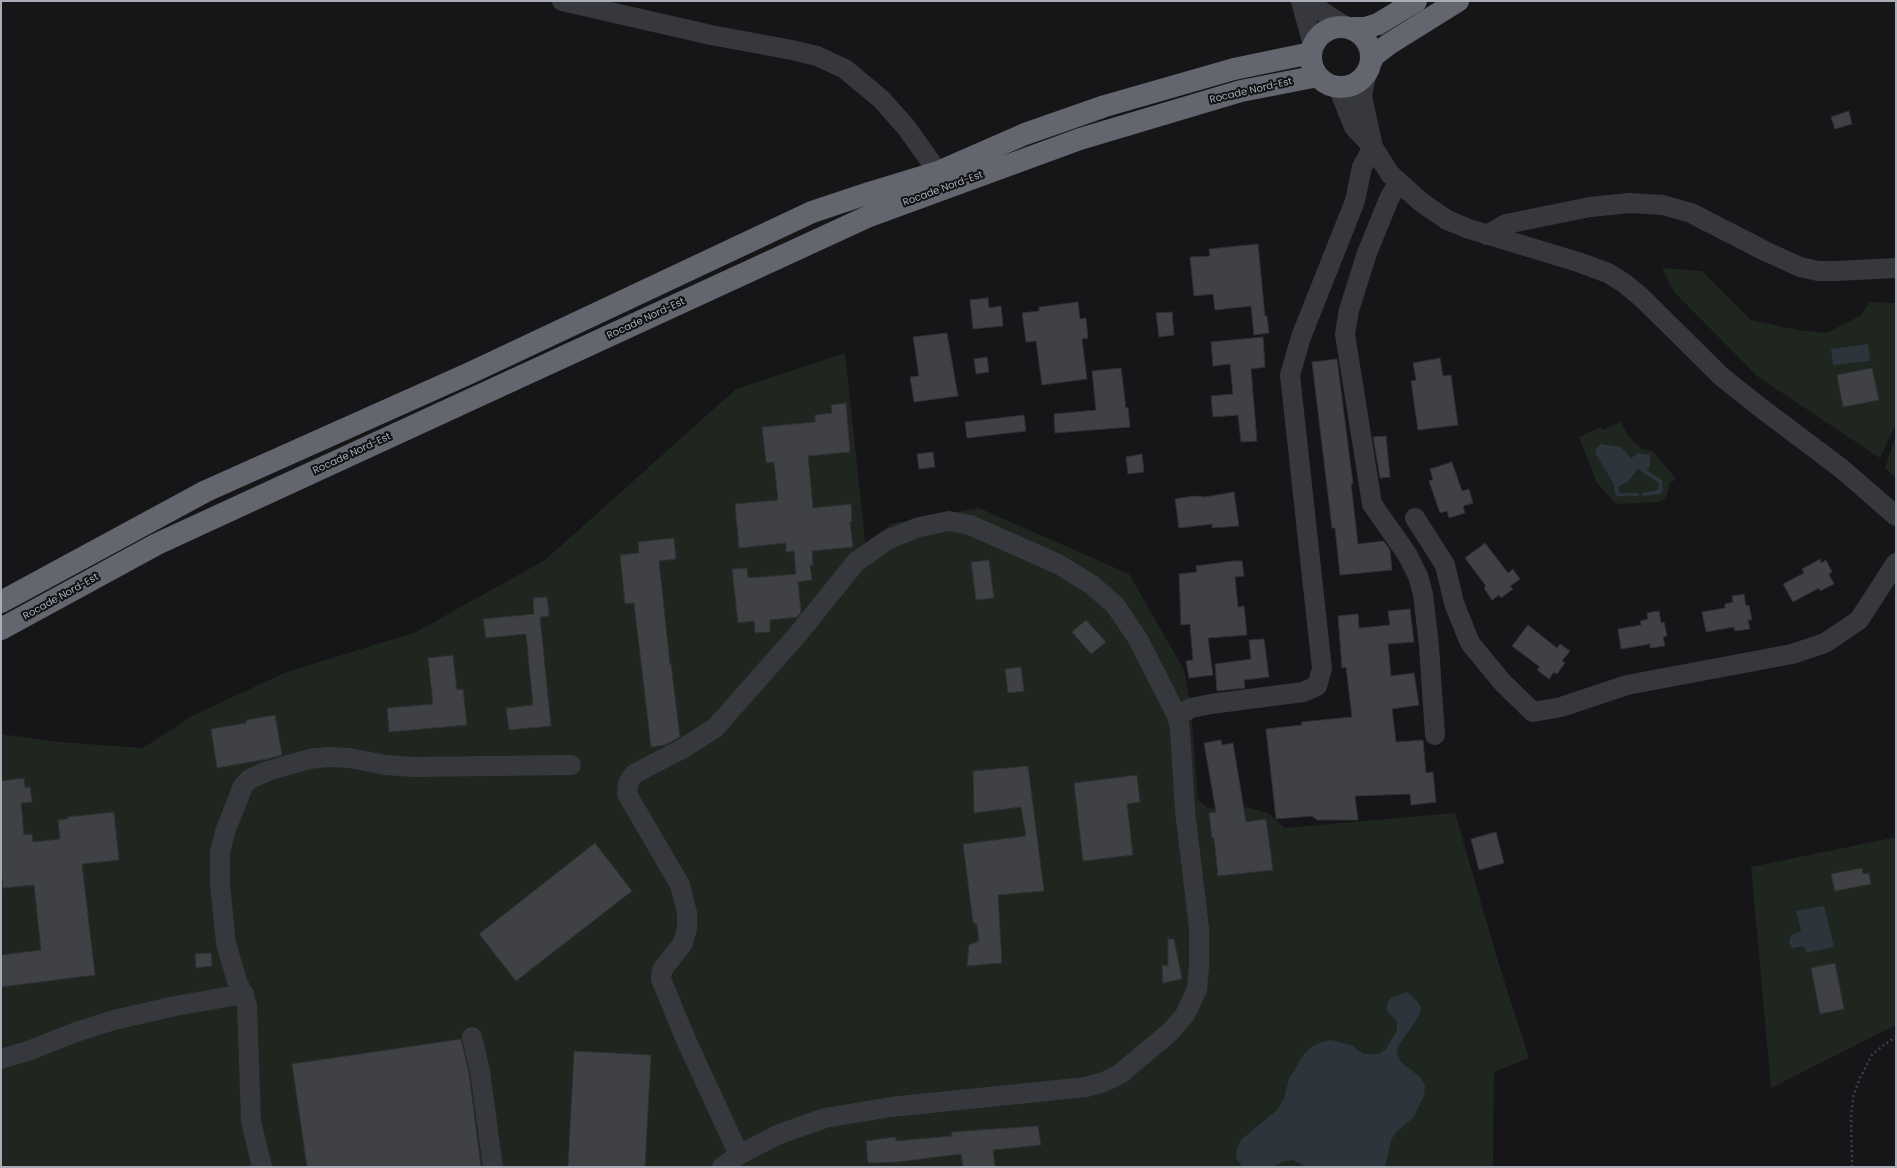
<!DOCTYPE html>
<style>
body{margin:0}
#map{position:relative;width:1897px;height:1168px;overflow:hidden;background:#161618;font-family:Poppins,sans-serif}
canvas{display:block}
.frame{position:absolute;inset:0;border:2px solid #a8adb8;pointer-events:none}
</style>
<div id="map">
<canvas width="1897" height="1168"></canvas>
<div class="frame"></div>
</div>
<script>
const context = document.querySelector('canvas').getContext('2d');
context.lineJoin = 'round';
function fill(path, color) {
  context.fillStyle = color;
  context.fill(path, 'evenodd');
}
function shape(rows) {
  const path = new Path2D();
  for (const r of rows) {
    if (r.length === 3) {
      path.moveTo(r[0] + r[2], r[1]);
      path.arc(r[0], r[1], r[2], 0, 2 * Math.PI);
      continue;
    }
    path.moveTo(r[0], r[1]);
    for (let i = 2; i < r.length; i += 2) path.lineTo(r[i], r[i + 1]);
  }
  return path;
}
function trace(path, color, width, dash) {
  context.strokeStyle = color;
  context.lineWidth = width;
  context.lineCap = dash ? 'butt' : 'round';
  context.setLineDash(dash || []);
  context.stroke(path);
}
function drawText(font, color, halo, rows, align = 'center') {
  context.font = font + ' Poppins,sans-serif';
  context.lineWidth = 4;
  context.setLineDash([]);
  context.textBaseline = 'middle';
  context.strokeStyle = halo;
  context.fillStyle = color;
  for (const [text, x, y, turn = 0] of rows) {
    context.save();
    context.translate(x, y);
    context.rotate((+turn || 0) * Math.PI / 180);
    context.textAlign = isNaN(turn) ? turn : align;
    if (halo) context.strokeText(text, 0, 0);
    context.fillText(text, 0, 0);
    context.restore();
  }
}
fill(shape([
 [1662,268,1702,271,1751,320,1798,330,1826,333,1860,316,1870,302,1896,303,1896,423,1880,458,1757,376,1674,292],
 [845,353,866,549,890,524,979,508,1129,574,1184,670,1191,708,1198,800,1208,808,1242,806,1268,813,1285,828,1455,813,1498,961,1529,1058,1494,1072,1493,1167,1,1167,1,734,59,742,143,748,192,716,284,673,416,632,545,560,736,389],
 [1620,422,1630,438,1642,449,1653,451,1676,479,1669,484,1668,492,1665,498,1659,502,1619,504,1614,502,1597,483,1579,437,1600,427,1603,430],
 [1896,435,1896,478,1885,468],
 [1896,837,1896,1025,1771,1088,1751,867]
]), '#1e261f');
fill(shape([
 [1868,344,1870,361,1833,365,1831,349],
 [1600,444,1621,447,1631,458,1639,453,1650,455,1650,466,1647,470,1662,480,1663,490,1661,494,1643,496,1642,493,1658,490,1659,483,1638,469,1628,481,1618,487,1620,493,1639,493,1639,496,1616,496,1613,483,1596,454,1595,450],
 [1824,906,1834,947,1806,953,1804,946,1792,948,1789,942,1791,935,1801,931,1796,911],
 [1407,992,1415,999,1421,1007,1419,1016,1398,1046,1397,1055,1401,1062,1420,1077,1425,1085,1424,1096,1413,1118,1397,1131,1391,1140,1385,1167,1306,1167,1293,1160,1284,1161,1273,1167,1244,1167,1241,1165,1236,1157,1237,1148,1241,1140,1278,1109,1284,1099,1289,1079,1304,1054,1311,1047,1321,1042,1331,1040,1353,1046,1363,1054,1379,1054,1386,1049,1397,1030,1397,1022,1387,1010,1387,1004,1391,998]
]), '#2c353c');
const building = shape([
 [1849,111,1852,124,1835,129,1831,117,1849,111],
 [1258,244,1265,316,1267,316,1269,333,1254,335,1251,306,1215,310,1213,294,1194,296,1190,257,1210,256,1209,249,1258,244],
 [988,298,989,308,1001,306,1003,326,973,329,970,300,988,298],
 [1078,302,1080,319,1086,318,1088,338,1082,339,1087,379,1042,385,1036,341,1026,342,1022,313,1039,311,1039,307,1078,302],
 [1172,312,1174,335,1159,337,1156,313,1172,312],
 [947,333,958,396,914,402,910,377,919,376,913,337,947,333],
 [1263,337,1265,367,1251,369,1257,441,1241,442,1238,415,1213,417,1211,396,1233,394,1230,364,1213,366,1211,342,1263,337],
 [987,357,989,372,976,374,974,359,987,357],
 [1440,358,1443,376,1451,375,1458,425,1418,430,1411,381,1416,380,1413,363,1440,358],
 [1337,359,1353,484,1351,484,1358,544,1384,541,1390,550,1392,570,1340,575,1335,528,1332,528,1312,362,1337,359],
 [1121,368,1126,408,1128,407,1130,427,1055,433,1054,414,1096,410,1092,371,1121,368],
 [1872,368,1879,400,1843,407,1837,375,1872,368],
 [846,403,850,452,808,456,813,508,851,504,852,521,850,522,853,547,812,551,813,565,810,565,812,580,798,582,801,612,797,617,770,620,770,632,755,633,754,621,738,623,732,569,747,568,748,578,796,574,794,551,786,552,786,543,739,548,735,504,778,500,774,462,766,463,762,427,815,422,815,415,832,413,831,405,846,403],
 [1024,415,1026,431,967,438,965,422,1024,415],
 [1386,436,1390,477,1380,478,1373,437,1386,436],
 [933,452,935,467,919,469,917,454,933,452],
 [1142,454,1144,472,1128,474,1126,457,1142,454],
 [1452,462,1462,491,1469,489,1473,503,1463,506,1465,513,1449,518,1447,511,1440,513,1429,481,1433,480,1430,469,1452,462],
 [1234,492,1239,526,1212,528,1212,524,1179,528,1175,499,1193,496,1205,497,1234,492],
 [674,538,676,559,659,561,670,664,671,664,680,737,665,745,651,747,634,603,625,604,620,555,639,553,638,542,674,538],
 [1485,543,1508,573,1513,569,1520,579,1510,586,1513,589,1501,598,1499,595,1492,600,1484,588,1486,586,1465,558,1485,543],
 [1820,559,1821,563,1826,560,1832,572,1829,574,1834,584,1820,591,1819,588,1793,602,1783,584,1804,573,1802,569,1820,559],
 [989,560,994,598,976,600,971,562,989,560],
 [1233,561,1242,561,1244,576,1235,577,1238,607,1244,606,1247,635,1208,638,1213,675,1189,678,1186,661,1193,660,1190,624,1181,625,1179,574,1197,572,1196,566,1233,561],
 [1744,594,1746,606,1749,605,1752,620,1748,620,1750,629,1735,631,1734,627,1706,632,1702,612,1725,608,1725,604,1733,602,1732,596,1744,594],
 [547,597,549,616,540,617,551,726,509,730,506,708,533,705,526,634,486,638,483,619,534,614,533,598,547,597],
 [1410,609,1414,642,1388,644,1391,676,1414,673,1419,705,1392,709,1396,742,1423,740,1426,773,1433,772,1436,802,1411,805,1410,794,1355,796,1358,820,1317,820,1312,816,1276,819,1266,729,1302,725,1301,722,1352,717,1346,667,1342,668,1338,616,1358,614,1359,628,1390,625,1388,611,1410,609],
 [1659,611,1661,623,1664,622,1667,636,1663,637,1665,646,1650,648,1650,644,1621,649,1618,629,1641,625,1640,621,1648,619,1647,613,1659,611],
 [1086,620,1106,642,1091,654,1072,632,1086,620],
 [1528,625,1557,648,1560,644,1570,651,1562,661,1565,663,1557,674,1554,672,1549,679,1537,670,1540,667,1512,646,1528,625],
 [1264,639,1269,677,1244,680,1245,688,1217,691,1215,664,1251,659,1249,640,1264,639],
 [453,655,457,690,463,689,467,725,389,732,387,708,433,704,428,658,453,655],
 [1021,667,1024,691,1008,693,1005,669,1021,667],
 [275,715,282,755,267,759,217,768,211,729,246,723,246,720,275,715],
 [1221,740,1222,745,1233,743,1246,822,1266,819,1273,870,1218,876,1214,838,1212,838,1209,813,1216,812,1204,743,1221,740],
 [1028,766,1044,891,998,895,1002,963,967,966,969,945,979,941,977,925,973,922,963,844,1026,836,1021,807,974,813,973,771,1028,766],
 [1137,775,1140,802,1127,804,1133,855,1083,861,1074,783,1137,775],
 [24,778,25,788,30,787,32,802,21,803,24,835,32,834,33,842,60,839,58,820,68,819,67,817,114,812,119,860,82,864,95,975,1,987,1,955,41,950,34,885,3,888,1,867,1,781,24,778],
 [1496,832,1504,863,1479,870,1471,839,1496,832],
 [595,843,632,891,516,981,479,934,595,843],
 [1862,868,1863,874,1869,873,1871,884,1835,891,1831,874,1862,868],
 [1168,939,1174,939,1182,979,1163,983,1162,965,1168,966,1168,939],
 [211,953,212,966,196,968,195,954,211,953],
 [1835,963,1844,1009,1820,1014,1811,968,1835,963],
 [461,1039,469,1073,481,1167,307,1167,292,1064,461,1039],
 [574,1051,651,1055,645,1167,568,1167,574,1051],
 [1038,1126,1041,1145,993,1150,995,1167,963,1167,961,1154,898,1162,868,1163,866,1141,895,1137,896,1141,952,1136,951,1132,1038,1126]
]);
fill(building, '#404145');
trace(building, '#303034', 1);
trace(shape([
 [1852,1167,1851,1115,1854,1094,1860,1078,1872,1055,1885,1044,1896,1037]
]), '#3d3f44', 2.5, [2, 3]);
trace(shape([
 [562,1,711,35,792,50,817,56,845,69,881,99,906,127,938,172],
 [1301,1,1313,45],
 [1313,1,1321,11,1345,26],
 [1338,87,1354,127,1373,147,1390,174,1421,202,1447,220,1469,229,1578,262,1608,273,1624,283,1641,297,1722,377,1761,408,1842,469,1896,516],
 [1398,183,1389,199,1367,253,1349,310,1345,334,1372,504,1407,554,1418,576,1423,594,1429,646,1435,735],
 [1487,235,1506,224,1590,207,1630,203,1647,204,1663,205,1691,213,1765,251,1800,267,1818,271,1836,271,1896,268],
 [1415,518,1445,565,1454,603,1470,643,1503,683,1533,712,1561,707,1627,685,1792,654,1825,643,1859,620,1896,563],
 [1177,716,1191,708,1211,704,1303,692,1317,686,1322,669,1290,375,1301,337,1355,201,1362,167,1373,147,1362,96,1366,75],
 [472,1037,480,1071,493,1167],
 [1,1059,28,1051,76,1032,114,1020,175,1006,244,994],
 [262,1167,251,1121,247,1005,236,978,226,943,220,885,220,852,225,832,243,786,250,779,268,771,309,759,328,757,349,758,386,765,414,767,571,765],
 [722,1167,739,1155,777,1135,825,1118,891,1107,1086,1087,1104,1082,1120,1074,1170,1032,1185,1015,1197,989,1199,967,1199,928,1185,811,1180,730,1177,716,1138,639,1115,605,1092,585,1058,564,970,525,949,521,919,527,887,540,856,562,798,634,715,728,682,749,634,774,628,783,627,794,680,885,687,913,687,928,683,943,662,970,661,979,686,1040,739,1155]
]), '#37383d', 20);
trace(shape([
 [1341,57,30],
 [1353,28,1365,28,1378,24,1416,1],
 [1372,60,1372,57,1389,44,1458,1],
 [1,602,206,491,470,373,812,212,869,193,938,172,1025,134,1105,106,1234,69,1311,53],
 [1,629,157,544,867,217,1080,139,1241,91,1318,76]
]), '#63666e', 22);
drawText('10px', '#a8adb8', '#111113', [
 ["Rocade Nord-Est",1251,91,-13],
 ["Rocade Nord-Est",943,189,-20],
 ["Rocade Nord-Est",646,319,-25],
 ["Rocade Nord-Est",352,454,-25],
 ["Rocade Nord-Est",61,597,-29]
]);
</script>
